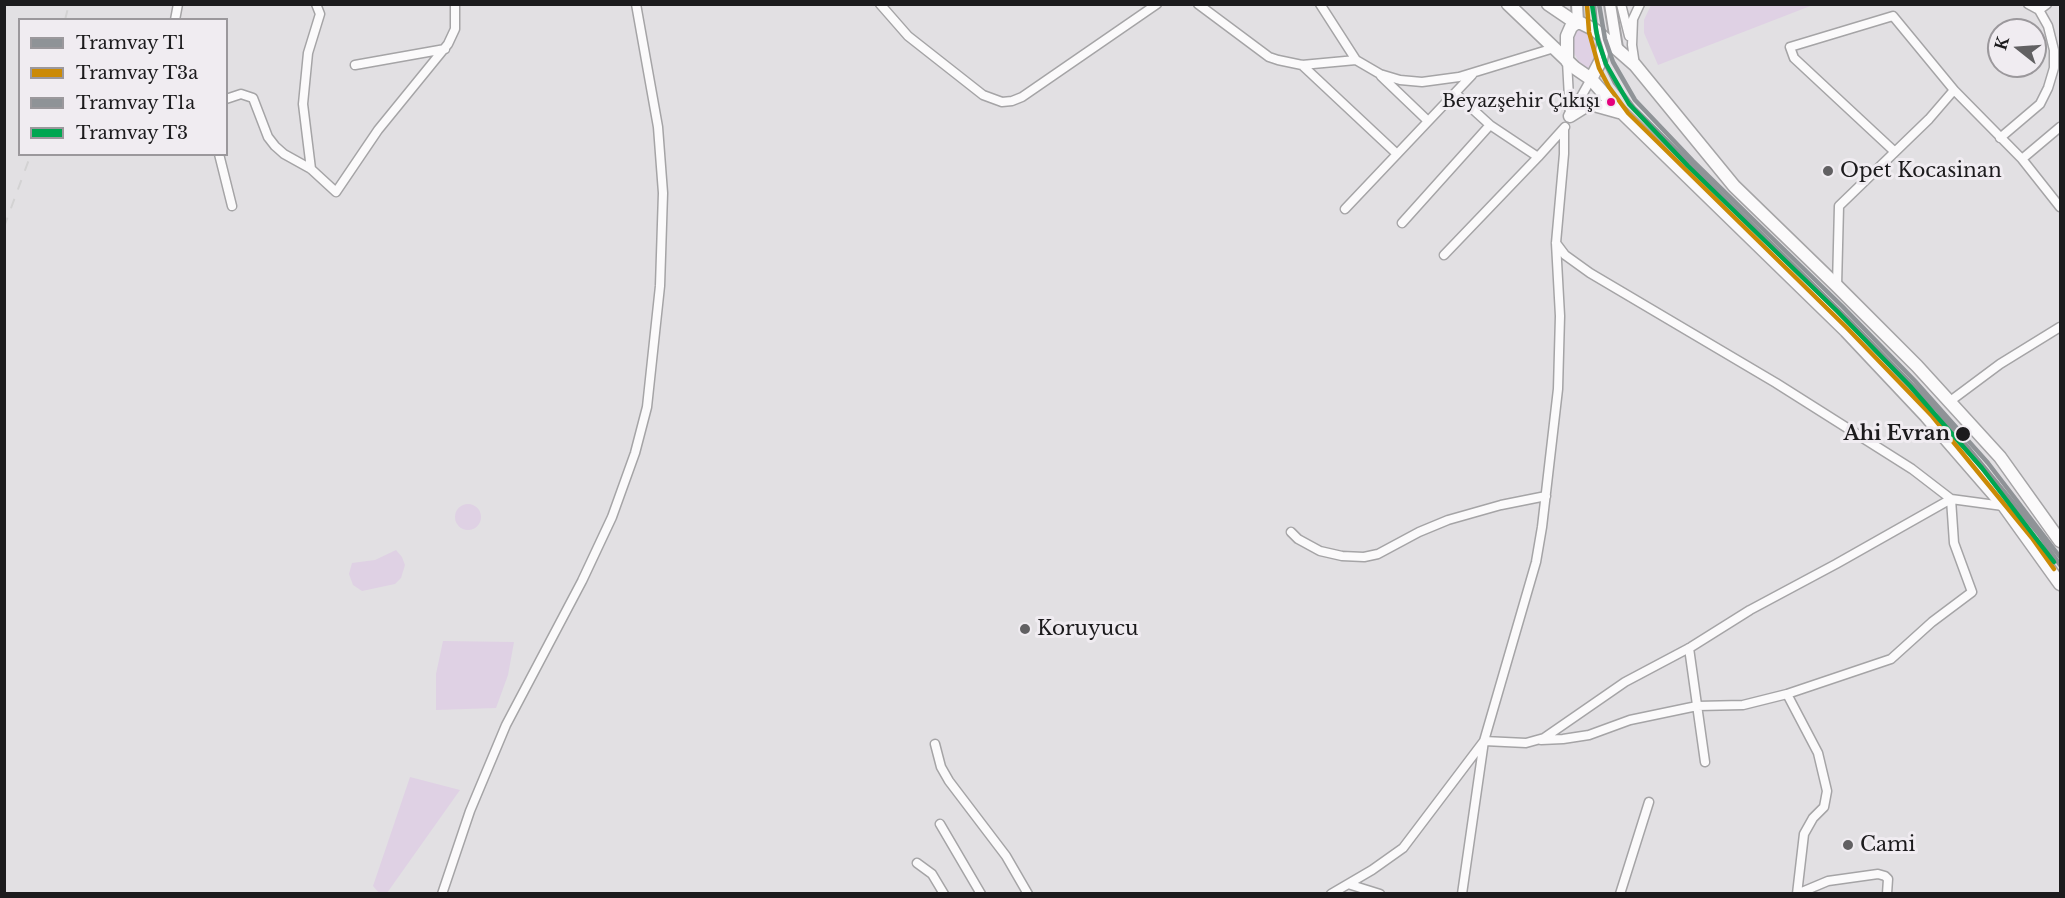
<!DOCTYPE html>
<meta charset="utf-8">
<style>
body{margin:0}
#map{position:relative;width:2065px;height:898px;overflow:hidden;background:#e2e0e3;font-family:"Libre Baskerville",serif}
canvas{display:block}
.frame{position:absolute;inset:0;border:6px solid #1c1b1d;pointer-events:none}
.legend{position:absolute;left:18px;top:18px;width:210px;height:138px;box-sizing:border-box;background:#f0ecf1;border:2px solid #9b989c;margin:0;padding:8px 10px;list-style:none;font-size:18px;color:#1c1b1d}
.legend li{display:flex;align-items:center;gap:12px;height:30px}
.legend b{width:30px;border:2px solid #9b989c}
.north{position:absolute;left:1987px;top:18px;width:60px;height:60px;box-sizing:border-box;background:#f0ecf1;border:2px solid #9b989c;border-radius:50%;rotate:287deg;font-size:16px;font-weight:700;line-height:24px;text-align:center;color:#1c1b1d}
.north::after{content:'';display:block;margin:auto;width:21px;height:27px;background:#616062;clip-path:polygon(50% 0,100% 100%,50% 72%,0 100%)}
</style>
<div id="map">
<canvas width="2065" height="898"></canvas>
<div class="frame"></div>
<ul class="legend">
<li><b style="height:8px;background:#8f9397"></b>Tramvay T1</li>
<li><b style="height:8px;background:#cb8a06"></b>Tramvay T3a</li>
<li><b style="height:8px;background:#8f9397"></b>Tramvay T1a</li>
<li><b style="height:8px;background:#00a651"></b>Tramvay T3</li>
</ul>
<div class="north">K</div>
</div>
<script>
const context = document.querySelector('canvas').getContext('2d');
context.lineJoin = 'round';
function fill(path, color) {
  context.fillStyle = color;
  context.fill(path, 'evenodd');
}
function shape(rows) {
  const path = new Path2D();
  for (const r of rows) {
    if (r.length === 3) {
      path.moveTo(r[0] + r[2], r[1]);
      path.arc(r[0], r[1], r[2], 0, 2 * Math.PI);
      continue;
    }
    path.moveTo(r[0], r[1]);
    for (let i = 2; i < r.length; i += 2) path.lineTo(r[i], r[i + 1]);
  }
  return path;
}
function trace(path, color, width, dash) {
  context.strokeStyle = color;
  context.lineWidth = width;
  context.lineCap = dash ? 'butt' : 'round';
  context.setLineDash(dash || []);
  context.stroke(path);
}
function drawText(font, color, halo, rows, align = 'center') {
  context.font = font + ' "Libre Baskerville",serif';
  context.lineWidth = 6;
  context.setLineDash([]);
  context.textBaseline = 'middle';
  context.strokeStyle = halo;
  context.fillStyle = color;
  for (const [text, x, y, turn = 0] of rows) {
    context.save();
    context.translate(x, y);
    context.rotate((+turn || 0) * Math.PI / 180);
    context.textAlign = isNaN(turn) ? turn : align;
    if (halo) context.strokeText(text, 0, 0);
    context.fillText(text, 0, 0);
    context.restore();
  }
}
fill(shape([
 [1651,5,1651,4,1813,5,1658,65,1644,33,1644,20],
 [1579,28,1587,30,1602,44,1589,69,1581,65,1572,50,1574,34],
 [468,517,13],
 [396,550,402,557,405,565,401,578,395,584,362,591,353,585,349,574,352,563,375,560],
 [443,641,514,642,508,675,496,708,436,710,436,674],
 [410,777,460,790,387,893,379,893,373,886]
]), '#dfd1e4');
const minor = shape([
 [880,4,908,36,983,95,1002,102,1012,101,1022,97,1157,4],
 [1198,4,1269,57,1278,60,1302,65,1356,60],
 [1320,4,1356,60,1380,74,1400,80,1422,82,1459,77,1554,48],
 [1621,4,1629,36],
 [2039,10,2047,4],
 [175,20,178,4],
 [1567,61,1570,116],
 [355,65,445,49],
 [1302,65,1397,154],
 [1635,65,1632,45,1633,19,1640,4],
 [1381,76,1428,121],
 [226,99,241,94,253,98,268,137,275,146,284,154,311,169,336,192,378,130,448,44,455,29,455,4],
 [1572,113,1591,79],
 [1490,125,1538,157],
 [2000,138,2040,104,2048,88,2054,68,2054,50,2048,26,2039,10,2028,4],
 [1895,152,1794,58,1790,47,1893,16,1954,90],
 [219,154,232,206],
 [2022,159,2060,127],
 [311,169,303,104,308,53,320,14,316,4],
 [1345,209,1472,75],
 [1402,223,1490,125,1455,93],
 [1556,243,1565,255,1590,273,1776,383,1912,469,1951,499,2003,506],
 [1444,255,1538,157,1565,127],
 [1837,286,1839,206,1929,119,1954,90,2022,159,2060,207],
 [1949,402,2000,364,2060,327],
 [1291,532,1298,539,1320,551,1342,556,1364,557,1378,554,1419,532,1448,520,1501,505,1546,496],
 [1689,648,1705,762],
 [1787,694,1818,753,1827,791,1824,807,1813,818,1804,834,1797,894],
 [1541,740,1563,739,1589,735,1630,720,1697,706,1743,705,1787,694,1891,659,1932,622,1972,592,1954,543,1951,499],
 [935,744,941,767,949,781,1006,856,1028,894],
 [940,824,981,894],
 [917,863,932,874,944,894],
 [1348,884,1380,894],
 [442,894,470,811,506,725,582,581,612,517,635,453,647,407,660,286,663,193,658,127,636,4],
 [1331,894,1372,870,1403,848,1484,741,1526,743,1544,738,1625,682,1691,647,1750,610,1836,564,1951,499],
 [1462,894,1484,741,1536,562,1542,527,1558,389,1560,316,1556,243,1564,154,1564,129],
 [1620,894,1649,802],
 [1797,894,1828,881,1878,874,1885,876,1888,879,1887,894]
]);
const major = shape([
 [1577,4,1578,22],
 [1610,4,1617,48]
]);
const highway = shape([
 [1508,4,1575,68,1591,79,1611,102,1846,331,1926,416,2004,506,2060,584],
 [1548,4,1576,23,1581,23,1595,30,1635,65,1734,186,1837,286,1917,366,2000,457,2060,541],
 [1567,61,1567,36,1571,27,1576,23],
 [1591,79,1601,60,1604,38],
 [1570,116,1586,106,1594,105,1619,112]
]);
trace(minor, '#a5a4a6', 11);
trace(major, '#a5a4a6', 14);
trace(highway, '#a5a4a6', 15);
trace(minor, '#fbfafb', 8);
trace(major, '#fbfafb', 10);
trace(highway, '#fbfafb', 12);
trace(shape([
 [65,20,69,4],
 [4,227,31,154]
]), '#d3d2d3', 2, [10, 10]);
trace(shape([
 [1594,4,1596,31,1606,65,1615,83,1634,108,1851,322,1938,411,2038,533,2060,565]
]), '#8f9397', 4.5);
trace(shape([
 [1587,5,1589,32,1599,68,1609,87,1628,113,1846,327,1932,416,2032,538,2054,569]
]), '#cb8a06', 4.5);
trace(shape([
 [1599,4,1605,39,1613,62,1635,100,1693,161,1842,306,1915,381,1988,463,2060,557]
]), '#8f9397', 4.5);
trace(shape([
 [1592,5,1598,41,1606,64,1629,104,1688,166,1837,311,1910,386,1982,468,2054,562]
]), '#00a651', 4.5);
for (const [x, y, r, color] of [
 [1611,102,5,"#e5007d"],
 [1828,171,6,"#616062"],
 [1963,434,8,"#1c1b1d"],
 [1025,629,6,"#616062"],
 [1848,845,6,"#616062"]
]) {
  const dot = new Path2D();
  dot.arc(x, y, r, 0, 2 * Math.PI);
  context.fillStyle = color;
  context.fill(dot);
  trace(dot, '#f0ecf1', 2);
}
drawText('18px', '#1c1b1d', '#f0ecf1', [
 ["Beyazşehir Çıkışı",1600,102]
], 'right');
drawText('20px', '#1c1b1d', '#f0ecf1', [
 ["Opet Kocasinan",1840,171],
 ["Koruyucu",1037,629],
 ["Cami",1860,845]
], 'left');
drawText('bold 20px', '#1c1b1d', '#f0ecf1', [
 ["Ahi Evran",1950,434]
], 'right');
</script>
